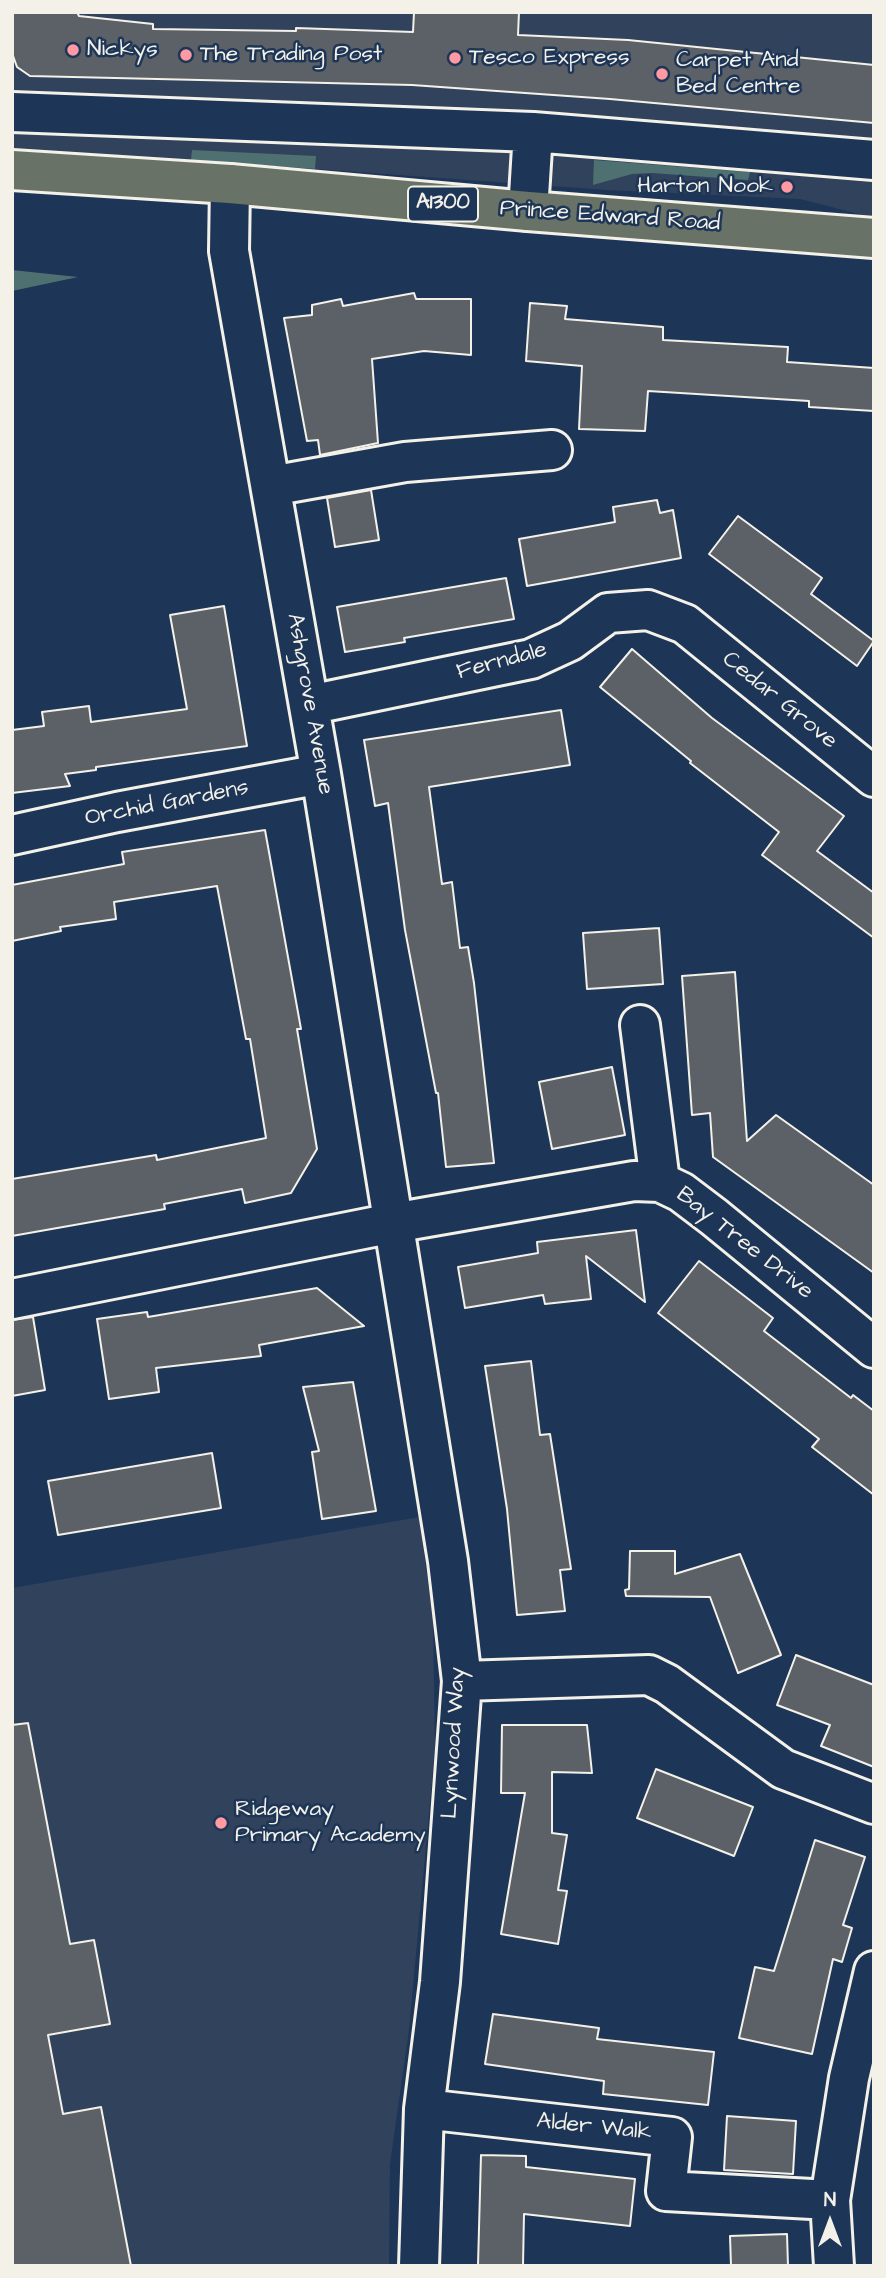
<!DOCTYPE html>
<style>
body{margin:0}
#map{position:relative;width:886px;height:2278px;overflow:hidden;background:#1d3557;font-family:"Architects Daughter",sans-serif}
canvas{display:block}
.frame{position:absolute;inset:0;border:14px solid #f4f1e8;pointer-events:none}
.north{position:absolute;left:795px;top:2187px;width:70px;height:70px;-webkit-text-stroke:5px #1d3557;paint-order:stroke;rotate:0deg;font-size:19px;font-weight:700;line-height:28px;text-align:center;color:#f4f1e8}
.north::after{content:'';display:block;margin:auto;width:24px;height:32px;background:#f4f1e8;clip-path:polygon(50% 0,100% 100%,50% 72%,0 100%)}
</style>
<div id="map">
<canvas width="886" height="2278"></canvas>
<div class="frame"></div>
<div class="north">N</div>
</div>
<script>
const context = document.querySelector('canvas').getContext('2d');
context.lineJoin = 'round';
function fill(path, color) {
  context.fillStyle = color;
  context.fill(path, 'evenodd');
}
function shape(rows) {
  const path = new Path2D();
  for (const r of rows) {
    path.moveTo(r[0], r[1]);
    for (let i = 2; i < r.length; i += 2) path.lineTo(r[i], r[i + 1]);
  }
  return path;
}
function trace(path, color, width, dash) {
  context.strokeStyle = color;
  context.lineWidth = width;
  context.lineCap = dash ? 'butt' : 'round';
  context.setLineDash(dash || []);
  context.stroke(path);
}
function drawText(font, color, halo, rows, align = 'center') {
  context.font = font + ' "Architects Daughter",sans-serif';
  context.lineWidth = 5;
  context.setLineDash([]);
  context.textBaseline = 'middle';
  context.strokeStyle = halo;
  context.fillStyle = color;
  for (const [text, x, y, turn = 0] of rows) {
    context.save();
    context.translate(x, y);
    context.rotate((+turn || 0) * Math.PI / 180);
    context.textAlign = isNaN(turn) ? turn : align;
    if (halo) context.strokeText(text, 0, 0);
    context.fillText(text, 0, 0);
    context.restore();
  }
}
fill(shape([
 [12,12,874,12,874,218,800,199,606,190,191,160,12,152],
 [419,1517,433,1619,435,1749,409,2030,390,2164,389,2266,12,2266,12,1588]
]), '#30425c');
fill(shape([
 [192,150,316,156,315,169,191,160],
 [594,160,750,172,748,180,652,173,632,174,593,185],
 [12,270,78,277,12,291]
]), '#4f7070');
const building = shape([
 [12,12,77,12,79,16,153,24,153,29,296,31,296,28,413,32,414,12,519,12,518,35,628,40,874,65,874,123,610,99,412,85,30,76,17,67,12,53,12,12],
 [414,293,416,299,471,299,471,355,424,351,372,359,378,443,320,455,318,440,307,441,284,318,312,315,312,305,341,299,343,306,414,293],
 [530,303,567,306,565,319,663,327,663,340,788,347,787,362,874,368,874,411,809,407,809,401,648,391,645,431,579,429,582,366,526,361,530,303],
 [371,490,379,540,335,547,327,498,371,490],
 [657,500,660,513,673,510,681,558,527,586,519,539,615,522,613,507,657,500],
 [738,516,822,578,811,594,874,641,857,666,709,554,738,516],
 [506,578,514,619,404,638,405,642,345,652,337,607,506,578],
 [224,606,247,746,96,767,96,770,65,774,70,786,12,793,12,730,44,726,42,712,89,706,91,722,187,709,170,615,224,606],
 [632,649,712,718,844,816,817,851,874,893,874,938,762,855,779,832,690,763,691,761,600,687,632,649],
 [561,710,570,765,429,787,442,884,452,882,460,948,468,947,474,983,494,1163,446,1167,438,1093,436,1093,405,930,388,803,375,806,364,740,561,710],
 [265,830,301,1029,297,1029,317,1149,291,1193,245,1203,242,1189,164,1204,165,1209,12,1236,12,1179,156,1155,157,1160,266,1138,250,1039,246,1039,217,886,114,902,116,919,60,927,61,931,12,941,12,885,124,864,122,852,265,830],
 [659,928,663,984,587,989,583,933,659,928],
 [735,972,747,1141,776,1115,874,1185,874,1273,713,1157,710,1113,692,1115,682,976,735,972],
 [612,1067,625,1135,552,1149,539,1082,612,1067],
 [636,1230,645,1302,586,1256,591,1299,545,1304,543,1295,465,1308,458,1267,538,1253,537,1242,636,1230],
 [699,1261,773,1318,764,1331,851,1398,853,1395,874,1411,874,1495,812,1447,819,1439,658,1313,699,1261],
 [317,1288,364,1326,259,1345,261,1356,156,1368,159,1392,109,1399,97,1319,147,1312,148,1317,317,1288],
 [33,1317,45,1390,12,1396,12,1320,33,1317],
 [531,1361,540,1435,550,1434,571,1569,560,1570,565,1611,517,1615,507,1509,485,1366,531,1361],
 [353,1382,376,1511,322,1519,312,1452,319,1451,303,1387,353,1382],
 [212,1453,221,1508,58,1535,48,1481,212,1453],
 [630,1551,675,1551,675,1574,740,1554,781,1655,738,1673,710,1597,626,1596,625,1590,629,1589,630,1551],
 [796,1655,874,1685,874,1767,821,1746,830,1725,777,1705,796,1655],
 [28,1723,70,1944,94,1940,110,2024,48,2035,63,2114,101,2107,131,2266,12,2266,12,1725,28,1723],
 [502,1725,587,1725,592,1773,552,1772,552,1833,567,1835,558,1890,567,1891,558,1944,501,1934,525,1793,501,1793,502,1725],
 [656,1769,753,1807,734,1856,637,1818,656,1769],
 [815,1840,865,1857,843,1925,852,1928,842,1962,833,1959,812,2054,739,2038,755,1967,774,1971,815,1840],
 [493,2014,599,2028,597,2039,714,2052,708,2105,603,2094,604,2081,485,2064,493,2014],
 [727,2116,796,2121,793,2174,724,2170,727,2116],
 [481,2155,526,2156,526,2167,635,2179,630,2226,524,2214,523,2266,478,2265,481,2155],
 [787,2234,788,2266,731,2266,730,2236,787,2234]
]);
fill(building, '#5c6167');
trace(building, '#f4f1e8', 2);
const minor = shape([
 [12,112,533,132,874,160],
 [230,184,229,251,321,774,448,1561,462,1681,440,1982,424,2109,419,2266],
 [528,211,533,132],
 [271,486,405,462,552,450],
 [309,705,531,659,570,641,608,613,648,610,685,624,874,777],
 [12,835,117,812,321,774],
 [640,1025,660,1182],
 [12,1299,393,1223,634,1181,660,1182,681,1192,714,1217,874,1348],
 [462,1681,649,1675,667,1684,783,1769,874,1804],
 [424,2109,672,2137,666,2191,830,2200],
 [834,2266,830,2200,849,2078,874,1971]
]);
const major = shape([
 [12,170,230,184,528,211,874,238]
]);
trace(minor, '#f4f1e8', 44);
trace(major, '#f4f1e8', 44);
trace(minor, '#1d3557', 38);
trace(major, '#687266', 38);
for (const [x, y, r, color] of [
 [73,50,7,"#ff9aa2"],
 [186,55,7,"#ff9aa2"],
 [455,58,7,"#ff9aa2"],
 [662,74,7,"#ff9aa2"],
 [787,187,7,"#ff9aa2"],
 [221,1823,7,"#ff9aa2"]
]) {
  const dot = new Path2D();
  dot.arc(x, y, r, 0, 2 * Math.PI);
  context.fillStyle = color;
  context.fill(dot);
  trace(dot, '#1d3557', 2.5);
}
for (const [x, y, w] of [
 [443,204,70]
]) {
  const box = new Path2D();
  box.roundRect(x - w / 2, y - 17.5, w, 35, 5);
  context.fillStyle = '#1d3557';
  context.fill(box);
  trace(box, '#f4f1e8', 2);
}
drawText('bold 21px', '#f4f1e8', null, [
 ["A1300",443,204]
]);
drawText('23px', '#f4f1e8', '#1d3557', [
 ["Nickys",87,50],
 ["The Trading Post",200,55],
 ["Tesco Express",469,58],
 ["Carpet And",676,61],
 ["Bed Centre",676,87],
 ["Harton Nook",773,187,"right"],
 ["Ridgeway",235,1810],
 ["Primary Academy",235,1836]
], 'left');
drawText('23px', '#f4f1e8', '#1d3557', [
 ["Prince Edward Road",610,217,4],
 ["Ferndale",502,662,-15],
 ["Cedar Grove",779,701,39],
 ["Ashgrove Avenue",309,704,80],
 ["Orchid Gardens",167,804,-11],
 ["Bay Tree Drive",744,1244,38],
 ["Lynwood Way",455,1743,-87],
 ["Alder Walk",594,2128,6]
]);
</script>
